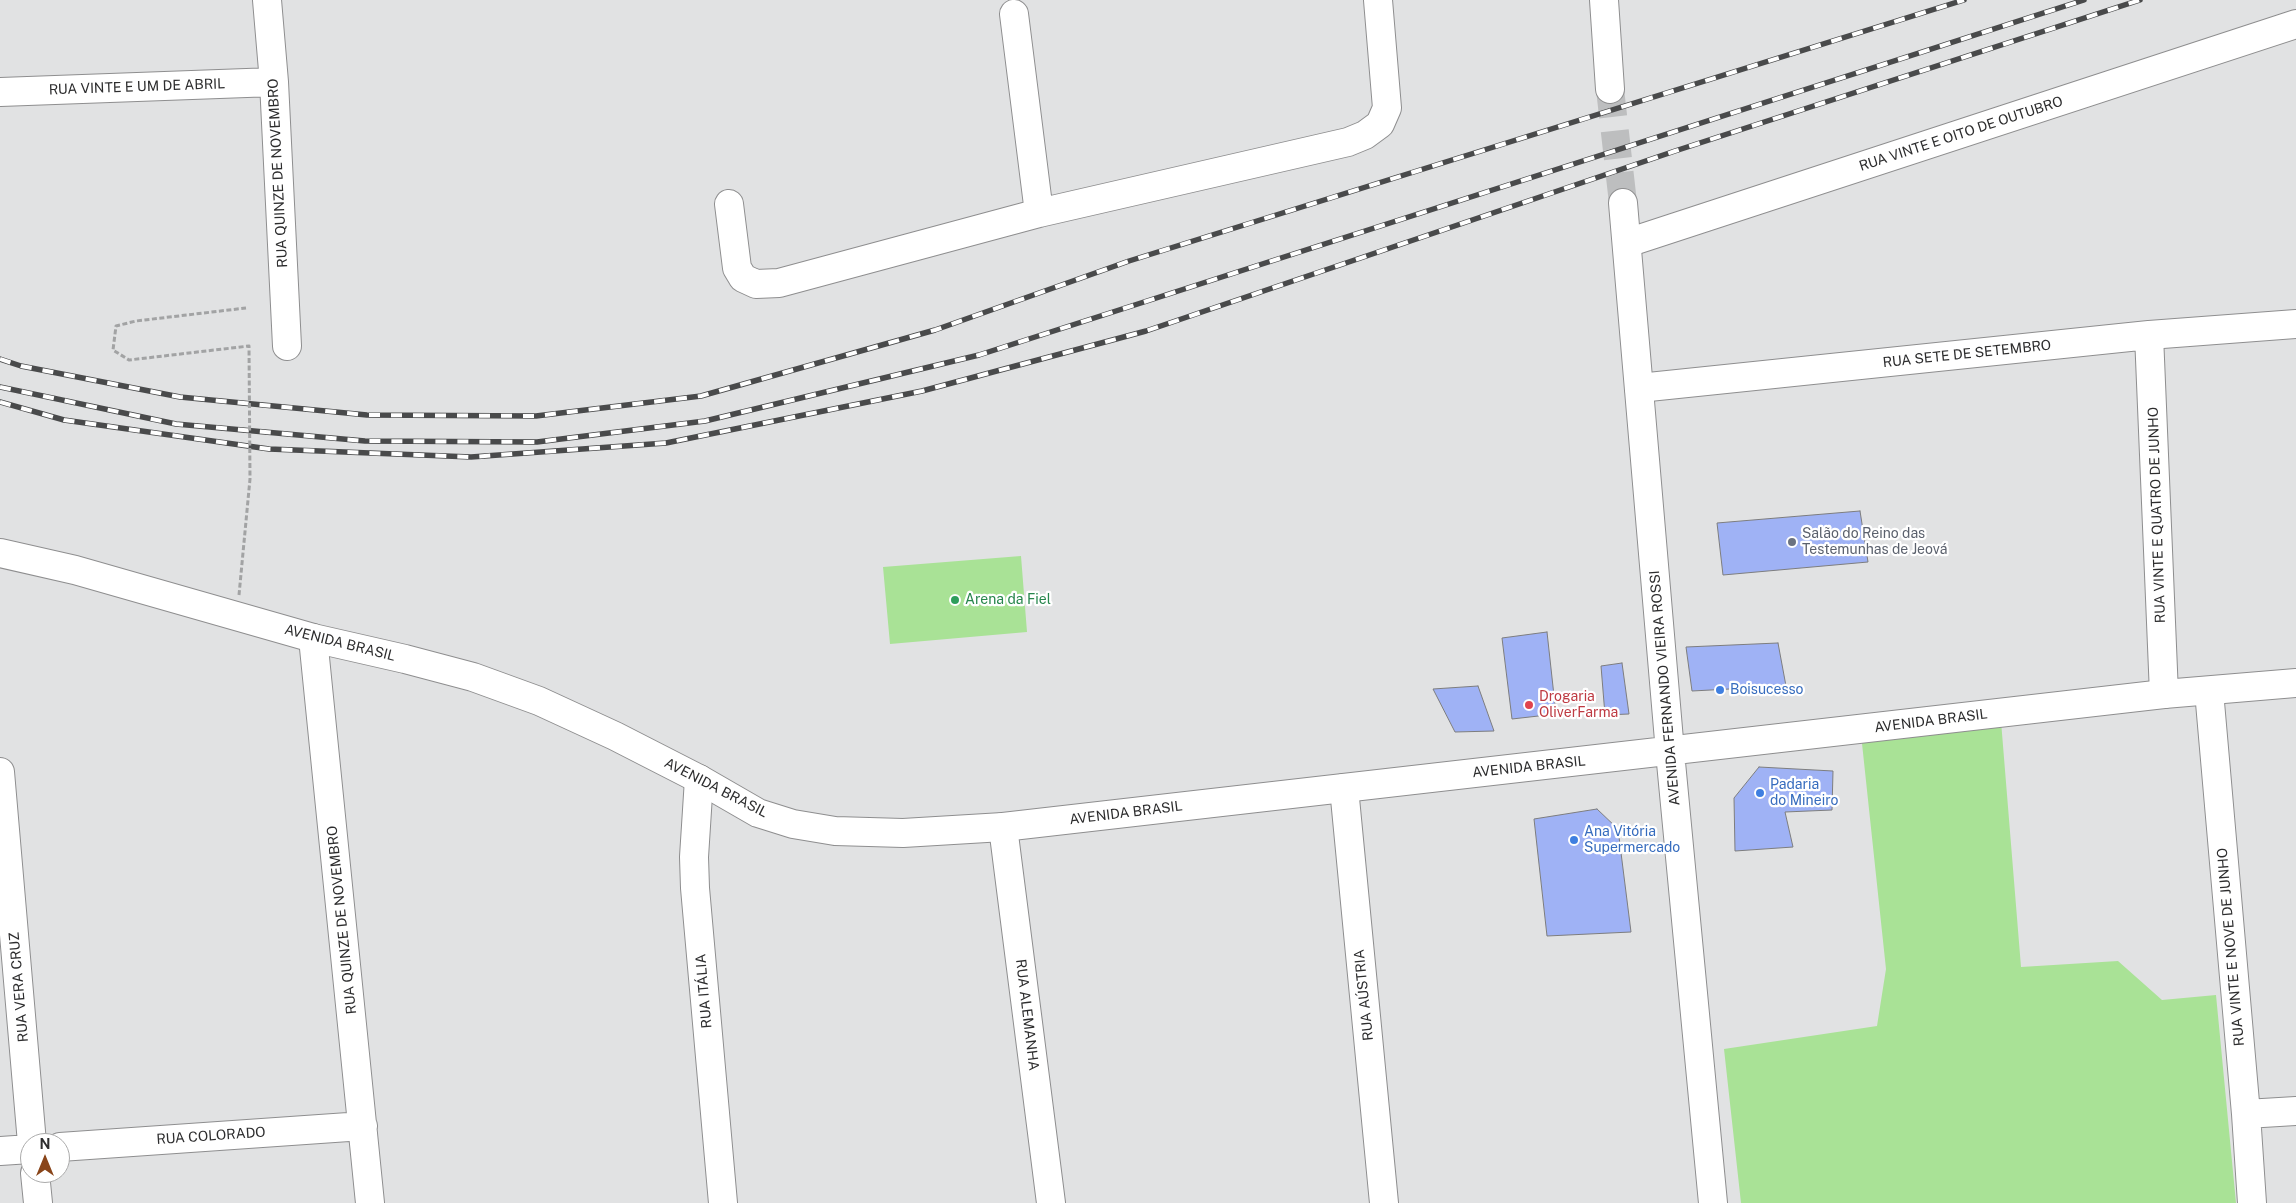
<!DOCTYPE html>
<meta charset="utf-8">
<style>
body{margin:0}
#map{position:relative;width:2296px;height:1203px;overflow:hidden;background:#e1e2e3;font-family:"Public Sans",sans-serif}
canvas{display:block}
.north{position:absolute;left:20px;top:1133px;width:50px;height:50px;box-sizing:border-box;background:#fff;border:1px solid #ababab;border-radius:50%;rotate:0deg;font-size:14px;font-weight:700;line-height:20px;text-align:center;color:#2d2d2e}
.north::after{content:'';display:block;margin:auto;width:18px;height:22px;background:#89451a;clip-path:polygon(50% 0,100% 100%,50% 72%,0 100%)}
</style>
<div id="map">
<canvas width="2296" height="1203"></canvas>
<div class="north">N</div>
</div>
<script>
const context = document.querySelector('canvas').getContext('2d');
context.lineJoin = 'round';
function fill(path, color) {
  context.fillStyle = color;
  context.fill(path, 'evenodd');
}
function shape(rows) {
  const path = new Path2D();
  for (const r of rows) {
    path.moveTo(r[0], r[1]);
    for (let i = 2; i < r.length; i += 2) path.lineTo(r[i], r[i + 1]);
  }
  return path;
}
function trace(path, color, width, dash) {
  context.strokeStyle = color;
  context.lineWidth = width;
  context.lineCap = dash ? 'butt' : 'round';
  context.setLineDash(dash || []);
  context.stroke(path);
}
function drawText(font, color, halo, rows, align = 'center') {
  context.font = font + ' "Public Sans",sans-serif';
  context.lineWidth = 4.5;
  context.setLineDash([]);
  context.textBaseline = 'middle';
  context.strokeStyle = halo;
  context.fillStyle = color;
  for (const [text, x, y, turn = 0] of rows) {
    context.save();
    context.translate(x, y);
    context.rotate((+turn || 0) * Math.PI / 180);
    context.textAlign = isNaN(turn) ? turn : align;
    if (halo) context.strokeText(text, 0, 0);
    context.fillText(text, 0, 0);
    context.restore();
  }
}
fill(shape([
 [1021,556,1027,632,890,644,883,567],
 [2001,721,2021,967,2118,961,2162,1000,2216,995,2236,1203,1741,1203,1724,1049,1877,1026,1886,969,1861,734]
]), '#a9e296');
const building = shape([
 [1860,511,1868,562,1723,575,1717,523,1860,511],
 [1547,632,1556,714,1512,719,1502,638,1547,632],
 [1778,643,1786,686,1692,691,1686,647,1778,643],
 [1622,663,1629,714,1605,715,1601,666,1622,663],
 [1478,686,1494,731,1455,732,1433,689,1478,686],
 [1759,767,1833,771,1832,810,1785,812,1793,847,1735,851,1734,798,1759,767],
 [1597,809,1618,829,1631,932,1547,936,1534,819,1597,809]
]);
fill(building, '#9fb2f5');
trace(building, '#7d7d7e', 1);
trace(shape([
 [1610,89,1623,203]
]), '#bdbebf', 28, [28, 14]);
const street = shape([
 [267,0,274,82,287,346],
 [1014,14,1039,213],
 [0,92,274,82],
 [729,204,737,268,743,278,756,284,779,283,1039,213,1348,142,1365,135,1380,124,1387,108,1378,0],
 [1627,243,2296,24],
 [2149,335,2164,694],
 [1639,388,2149,335,2296,324],
 [313,638,370,1203],
 [2209,691,2246,1114,2252,1203],
 [0,772,32,1143],
 [699,779,694,857,695,888,723,1203],
 [1344,788,1384,1203],
 [1003,827,1051,1203],
 [2246,1114,2296,1111],
 [60,1147,363,1126],
 [0,1151,30,1149],
 [35,1173,38,1203]
]);
const secondary = shape([
 [1604,0,1610,89],
 [1623,203,1670,752,1713,1203],
 [0,553,75,570,313,638,405,659,473,677,539,701,615,736,699,779,758,813,793,824,835,831,903,833,1003,827,2164,694,2296,683]
]);
trace(street, '#8e8e8f', 30);
trace(secondary, '#8e8e8f', 30);
trace(street, '#fff', 28);
trace(secondary, '#fff', 28);
const rail = shape([
 [0,359,21,366,180,397,367,415,536,416,701,396,935,330,1129,261,1964,0],
 [0,387,176,424,365,441,537,442,705,421,979,355,2084,0],
 [0,402,64,420,269,449,471,457,666,443,922,391,1146,331,1675,151,2140,0]
]);
trace(rail, '#494a4b', 5.5);
trace(rail, '#fff', 4, [11]);
trace(shape([
 [239,595,250,479,249,346,129,360,113,350,116,326,136,321,246,308]
]), '#a2a3a4', 3, [5, 2.5]);
for (const [x, y, r, color] of [
 [1792,542,5,"#6b7280"],
 [955,600,5,"#2e9e5b"],
 [1720,690,5,"#3f7fe0"],
 [1529,705,5,"#e0444e"],
 [1760,793,5,"#3f7fe0"],
 [1574,840,5,"#3f7fe0"]
]) {
  const dot = new Path2D();
  dot.arc(x, y, r, 0, 2 * Math.PI);
  context.fillStyle = color;
  context.fill(dot);
  trace(dot, '#fff', 2);
}
drawText('14px', '#2d2d2e', '#fff', [
 ["RUA VINTE E UM DE ABRIL",137,87,-2],
 ["RUA VINTE E OITO DE OUTUBRO",1961,134,-18],
 ["RUA QUINZE DE NOVEMBRO",278,173,-93],
 ["RUA SETE DE SETEMBRO",1967,354,-6],
 ["RUA VINTE E QUATRO DE JUNHO",2157,515,-92],
 ["AVENIDA BRASIL",340,643,14],
 ["AVENIDA FERNANDO VIEIRA ROSSI",1665,688,-95],
 ["AVENIDA BRASIL",1931,721,-7],
 ["AVENIDA BRASIL",1529,767,-6],
 ["AVENIDA BRASIL",716,788,27],
 ["AVENIDA BRASIL",1126,813,-7],
 ["RUA QUINZE DE NOVEMBRO",342,920,-96],
 ["RUA VINTE E NOVE DE JUNHO",2231,947,-95],
 ["RUA VERA CRUZ",19,987,-95],
 ["RUA ITÁLIA",704,991,-95],
 ["RUA AÚSTRIA",1364,995,-96],
 ["RUA ALEMANHA",1027,1015,83],
 ["RUA COLORADO",211,1136,-4]
]);
drawText('14px', '#5b616d', '#fff', [
 ["Salão do Reino das",1802,534],
 ["Testemunhas de Jeová",1802,550]
], 'left');
drawText('14px', '#27864d', '#fff', [
 ["Arena da Fiel",965,600]
], 'left');
drawText('14px', '#366cbe', '#fff', [
 ["Boisucesso",1730,690],
 ["Padaria",1770,785],
 ["do Mineiro",1770,801],
 ["Ana Vitória",1584,832],
 ["Supermercado",1584,848]
], 'left');
drawText('14px', '#be3a42', '#fff', [
 ["Drogaria",1539,697],
 ["OliverFarma",1539,713]
], 'left');
</script>
